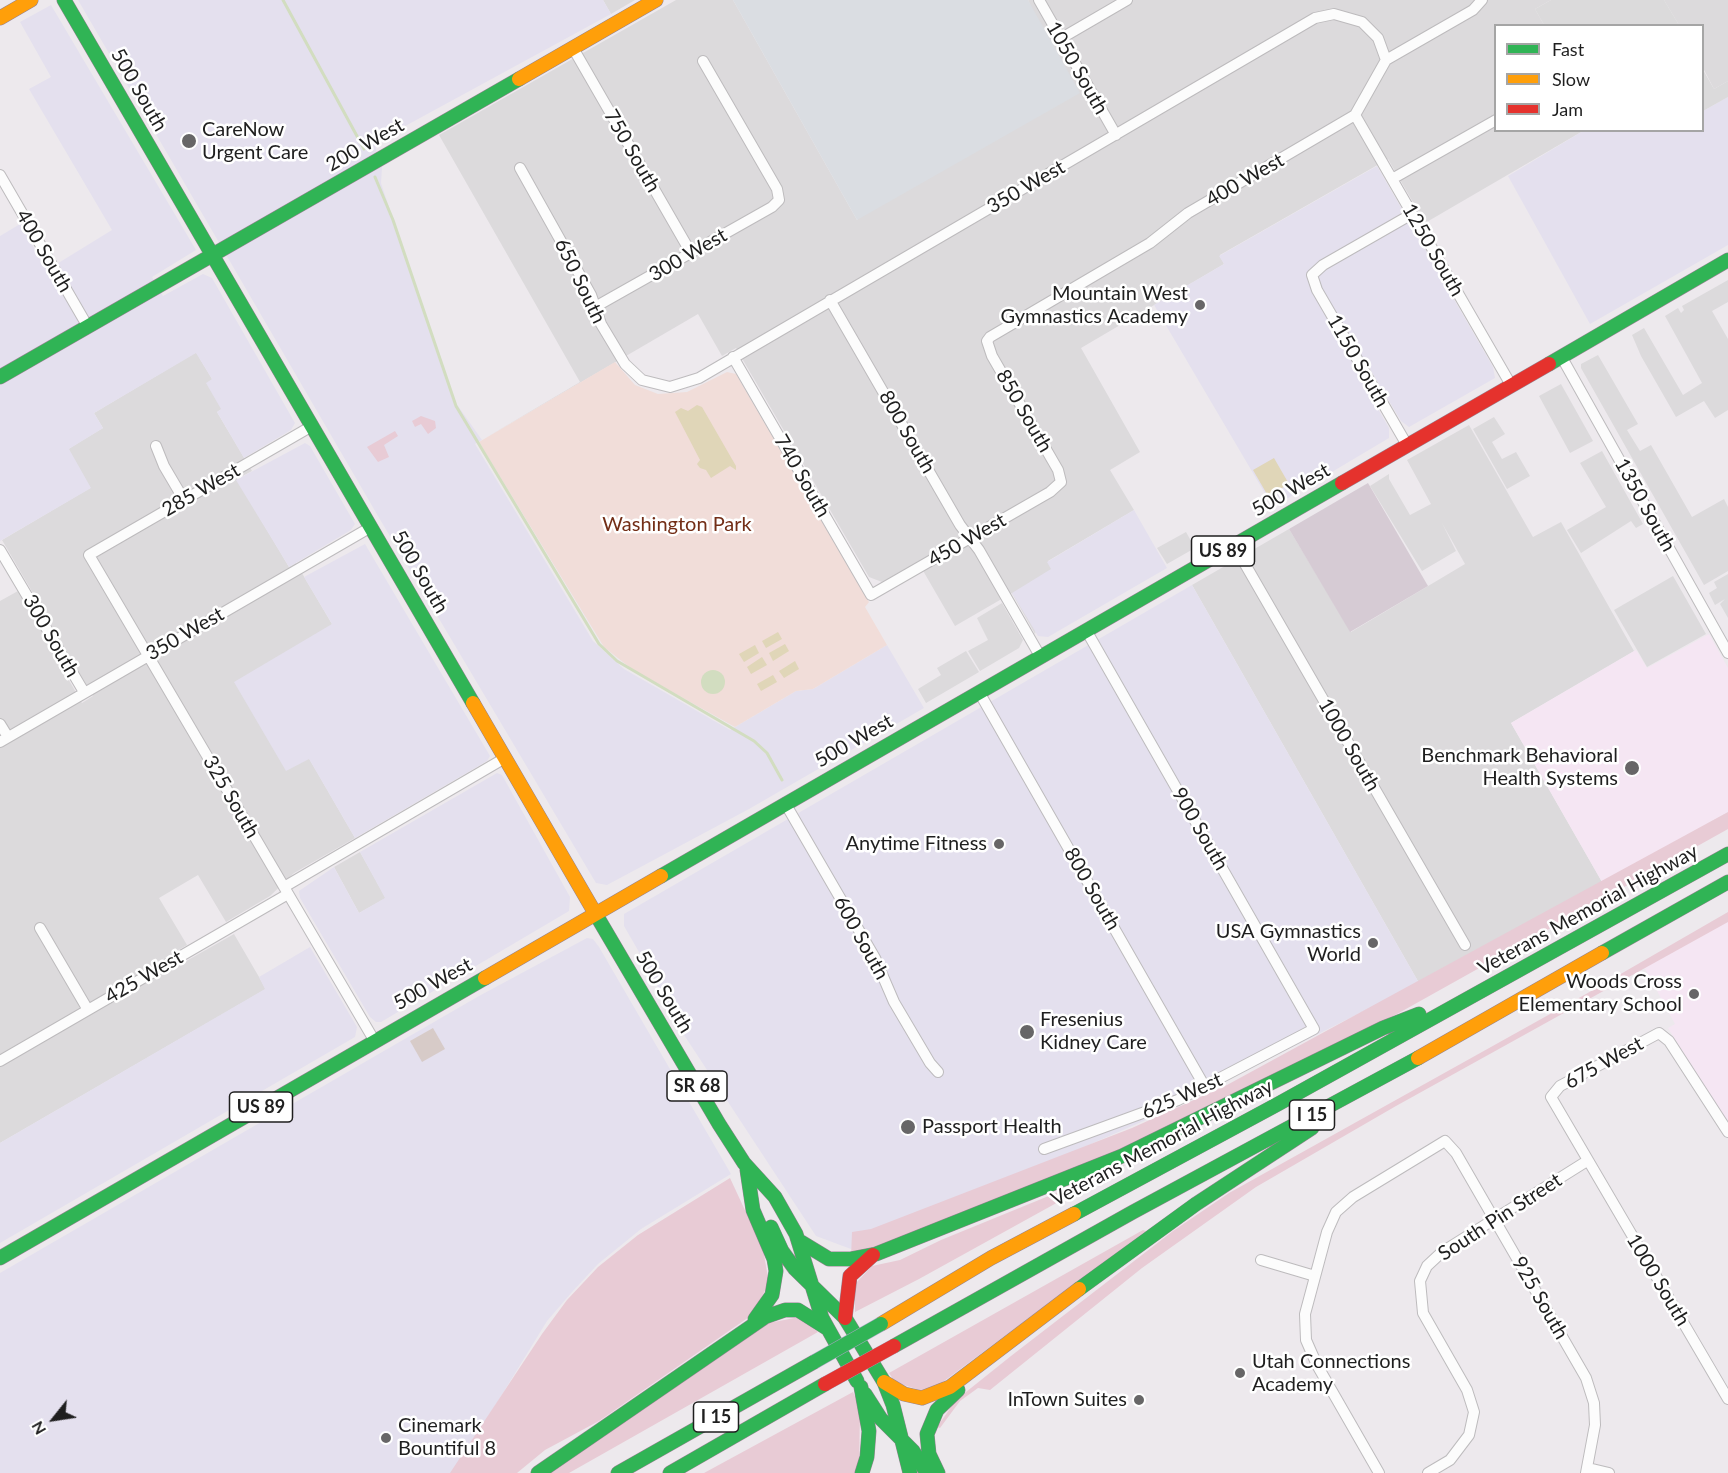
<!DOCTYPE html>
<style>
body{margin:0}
#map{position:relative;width:1728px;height:1473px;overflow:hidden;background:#ede9ed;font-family:Lato,sans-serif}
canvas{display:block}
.legend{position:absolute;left:1494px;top:24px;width:210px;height:108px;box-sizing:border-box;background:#fff;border:2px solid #a5a5a5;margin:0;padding:8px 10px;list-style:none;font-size:18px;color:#1f1f1f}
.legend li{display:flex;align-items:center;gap:12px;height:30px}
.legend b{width:30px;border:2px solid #a5a5a5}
.north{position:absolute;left:24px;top:1389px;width:60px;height:60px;-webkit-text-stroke:4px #fff;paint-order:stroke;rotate:240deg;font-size:16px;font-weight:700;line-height:24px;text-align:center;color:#1f1f1f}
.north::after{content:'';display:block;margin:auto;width:21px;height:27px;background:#1f1f1f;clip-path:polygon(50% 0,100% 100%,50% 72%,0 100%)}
</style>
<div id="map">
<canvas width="1728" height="1473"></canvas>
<ul class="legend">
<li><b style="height:8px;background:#30b455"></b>Fast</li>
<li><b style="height:8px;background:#ff9f0a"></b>Slow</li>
<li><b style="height:8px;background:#e5322d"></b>Jam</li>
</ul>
<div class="north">N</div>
</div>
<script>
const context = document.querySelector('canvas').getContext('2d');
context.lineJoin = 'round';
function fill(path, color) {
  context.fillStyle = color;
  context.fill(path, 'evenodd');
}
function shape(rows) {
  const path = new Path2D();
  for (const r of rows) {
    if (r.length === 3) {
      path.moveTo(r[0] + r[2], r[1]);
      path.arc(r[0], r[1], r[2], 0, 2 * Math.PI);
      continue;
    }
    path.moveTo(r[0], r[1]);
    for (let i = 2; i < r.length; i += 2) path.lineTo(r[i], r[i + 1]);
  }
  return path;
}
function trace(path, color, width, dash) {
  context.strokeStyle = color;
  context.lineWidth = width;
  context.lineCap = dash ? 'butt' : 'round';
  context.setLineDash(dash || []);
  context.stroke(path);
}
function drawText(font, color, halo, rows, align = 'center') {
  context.font = font + ' Lato,sans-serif';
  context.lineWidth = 5;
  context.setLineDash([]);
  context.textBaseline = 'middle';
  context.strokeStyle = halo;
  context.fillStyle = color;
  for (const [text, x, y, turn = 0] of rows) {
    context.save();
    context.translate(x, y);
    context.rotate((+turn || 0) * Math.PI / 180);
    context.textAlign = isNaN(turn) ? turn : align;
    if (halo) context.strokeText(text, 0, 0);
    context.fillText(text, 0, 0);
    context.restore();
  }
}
fill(shape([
 [603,0,635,0,611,14],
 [676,0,733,0,857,220,1034,15,1028,0,1551,0,1535,9,1544,25,1496,26,1496,130,1583,131,1425,223,1388,159,1220,255,1224,264,1081,348,1140,452,1110,470,1134,510,1048,561,1052,569,1035,634,1012,593,955,626,918,562,882,582,869,577,736,348,722,356,698,314,482,440,580,382,439,135],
 [1664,0,1728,0,1728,81,1714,89,1703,68,1702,26,1679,25],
 [1728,280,1728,302,1712,311,1728,339,1728,410,1715,418,1704,401,1676,417,1641,356,1632,335,1644,328,1683,395,1702,383,1665,316,1678,308,1681,313,1684,310,1682,306],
 [196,352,212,379,222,409,217,412,252,471,237,479,289,567,296,563,332,624,286,770,309,758,355,838,294,873,270,896,226,922,198,875,159,898,187,945,151,966,158,977,234,934,266,989,0,1143,0,601,18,591,82,703,93,696,2,540,90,488,68,449,103,428,94,413],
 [1598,355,1638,424,1627,430,1640,451,1651,445,1692,517,1724,499,1728,507,1728,571,1704,585,1581,368,1581,364],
 [1561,384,1593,441,1570,453,1539,396],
 [1494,417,1505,434,1492,442,1502,459,1516,452,1530,476,1507,489,1473,429],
 [1469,425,1533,537,1561,522,1634,651,1511,723,1602,882,1419,983,1192,585,1289,529,1351,632,1465,564,1442,523,1456,551,1422,571,1370,486,1389,474,1389,479,1410,515,1431,504,1407,460],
 [1602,451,1643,524,1636,528,1631,521,1581,553,1567,530,1606,507,1580,463],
 [1186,532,1195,548,1167,564,1157,548],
 [1728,574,1728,618,1720,604,1725,599,1715,605,1709,593,1717,588,1714,582],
 [1673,576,1706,634,1647,667,1614,610],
 [1002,603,1023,640,1019,648,980,671,968,651,988,640,977,618],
 [966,651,979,672,926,703,918,689,941,675,937,668],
 [360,852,386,898,359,913,334,867]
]), '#dcdadc');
fill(shape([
 [78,0,603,0,611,14,374,143,382,168,381,183,453,399,482,440,475,444,593,641,624,669,730,730,796,691,813,689,887,645,924,708,749,809,607,885,596,883,378,516],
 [51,5,196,250,152,277,163,296,203,274,212,278,295,423,291,430,244,458,217,412,221,409,206,383,212,379,196,353,94,413,103,428,69,449,91,488,0,541,0,236,20,224,47,270,112,230,29,89,51,77,20,22],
 [1728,97,1728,245,1590,324,1508,176,1583,131,1702,130,1703,111],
 [1377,166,1493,367,1495,378,1409,427,1401,421,1367,364,1356,371,1389,428,1389,438,1273,507,1154,305,1224,264,1219,256],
 [305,443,310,446,355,524,351,530,289,567,236,480],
 [1134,510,1167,568,1048,637,1038,636,1012,593,1051,569,1047,562],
 [365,544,490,756,487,761,355,838,309,759,286,771,234,682,332,624,304,577],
 [1192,585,1419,983,1164,1112,851,1249,816,1236,669,1012,654,978,624,926,624,914],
 [497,773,502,775,570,897,569,911,381,1022,376,1022,370,1017,300,898,299,891,334,867,359,913,385,898,360,852],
 [587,938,593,939,599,947,731,1174,641,1229,598,1264,572,1292,547,1321,454,1473,0,1473,0,1273,479,996],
 [310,947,357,1027,355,1037,0,1243,0,1143,265,989,259,977]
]), '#e4e0ee');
fill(shape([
 [733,0,1028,0,1080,93,857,220]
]), '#dadde2');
fill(shape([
 [1709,634,1728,668,1728,812,1602,882,1511,723,1636,650,1647,668],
 [1728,917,1728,1123,1668,1028,1675,1024,1643,965]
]), '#f5e6f3');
fill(shape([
 [1551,0,1664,0,1679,25,1544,25,1535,9],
 [1702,68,1714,89,1728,81,1728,97,1703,111]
]), '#dbdadb');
fill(shape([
 [1368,483,1428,586,1350,632,1289,529]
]), '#d6cbd4');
fill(shape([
 [421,416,435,421,436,428,428,434,421,424,415,427,412,421],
 [395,431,398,436,384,445,389,457,378,462,367,447],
 [1728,812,1728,829,1397,1014,1107,1156,851,1257,852,1232,871,1229,1132,1128,1227,1085],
 [1728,912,1728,922,1396,1106,1256,1187,1142,1268,990,1390,978,1388,960,1401,940,1428,937,1427,956,1400,1011,1356,1173,1231,1229,1193,1586,994],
 [1127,1164,919,1279,855,1312,855,1284,872,1266,900,1260,941,1240],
 [730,1178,763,1249,769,1283,752,1315,599,1421,545,1450,517,1473,450,1473,542,1334,567,1300,598,1267,638,1235],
 [1143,1230,1146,1231,928,1393,895,1382,889,1373],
 [799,1317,818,1332,569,1473,550,1473,769,1323],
 [853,1392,860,1408,859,1473,704,1473]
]), '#e8cbd5');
fill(shape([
 [433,1028,445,1049,422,1062,410,1041]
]), '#d7cbc8');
fill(shape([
 [615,362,635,385,658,394,687,392,727,372,736,374,869,602,865,607,887,645,813,689,796,691,735,727,633,670,604,647,479,442]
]), '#f1ddd9');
fill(shape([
 [697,405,702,407,736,466,736,470,730,466,711,478,706,470,700,468,697,464,700,460,675,412,681,408,688,411],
 [1274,458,1289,484,1268,496,1253,470],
 [778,632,782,639,766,648,762,641],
 [785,644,789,651,773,661,769,653],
 [755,645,759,653,744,662,739,654],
 [762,657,767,665,751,674,747,667],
 [795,661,799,669,784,678,779,671],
 [773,675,777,682,761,691,757,684]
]), '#e0d6b8');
fill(shape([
 [713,682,12]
]), '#d2ddc0');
trace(shape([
 [283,0,364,149],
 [375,177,393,220,456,406,599,644,617,661,754,741,767,753,782,780]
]), '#d2ddc0', 3);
const street = shape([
 [1039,0,1116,135],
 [1060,39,1127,0],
 [573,48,691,253],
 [1355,115,1511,385],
 [520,168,591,295,601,324,625,364,642,380,670,387,699,378,1315,18,1334,14,1362,22,1378,38,1386,60],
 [0,175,88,327],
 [1392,179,1496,120],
 [830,300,960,525,979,550,1040,656],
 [595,307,772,207,779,200,777,189,703,61],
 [1561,356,1728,653],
 [733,357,871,595,1050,492,1061,482,1058,470,992,356,987,341,990,337,1150,243,1188,213,1355,115,1386,60,1473,10,1482,0],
 [312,426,89,555,374,1040],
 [1407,445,1317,290,1312,275,1323,265,1412,214],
 [156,446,164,466,184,500],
 [1234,545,1465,945],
 [0,550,84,692],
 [979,692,1205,1087],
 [0,724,8,737],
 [0,742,371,527],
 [785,803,875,958,894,1002,930,1063,938,1072],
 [284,887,505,758],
 [40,928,88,1010],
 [0,1061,288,894],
 [1728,1132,1669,1041,1659,1033,1560,1086,1551,1097,1728,1399],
 [1044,1149,1178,1100,1314,1029,1086,630],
 [1261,1260,1315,1276],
 [1588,1468,1609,1473],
 [1379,1473,1317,1365,1306,1340,1305,1314,1327,1232,1336,1212,1353,1197,1445,1141,1456,1153,1586,1378,1594,1403,1595,1425,1586,1473],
 [1428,1473,1450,1460,1469,1435,1474,1412,1467,1390,1423,1313,1420,1281,1427,1266,1442,1252,1587,1161]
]);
const fast = shape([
 [64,0,473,703],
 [1549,364,1728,260],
 [0,377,519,79],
 [661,876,1342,483],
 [595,913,719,1124,744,1163,775,1197,796,1234,822,1318,857,1381],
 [1602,953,1728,882],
 [747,1170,753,1210,774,1259,776,1271,772,1295,755,1319],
 [1074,1214,1278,1104,1728,854],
 [771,1227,782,1251,795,1269,845,1318,884,1382],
 [801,1242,829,1259,850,1259,876,1254,1122,1156,1383,1028,1419,1014],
 [0,1258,485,978],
 [1079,1289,1196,1204,1312,1128],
 [894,1346,1133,1212,1418,1058],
 [884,1382,893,1405,910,1473],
 [861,1387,869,1431,867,1457,862,1473],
 [865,1394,881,1419,913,1451,927,1473],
 [538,1473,765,1317,785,1310,798,1310,828,1329],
 [618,1473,814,1362],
 [670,1473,825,1384],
 [938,1473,929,1454,927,1434,937,1410,958,1390]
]);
const slow = shape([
 [0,18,31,0],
 [519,79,656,0],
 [473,703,595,913],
 [485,978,661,876],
 [1418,1058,1602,953],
 [881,1324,991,1258,1074,1214],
 [884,1382,904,1394,922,1398,950,1387,1079,1289]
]);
const jam = shape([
 [1342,483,1549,364],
 [845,1318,850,1276,873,1255]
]);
trace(street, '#bdbbbd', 12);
trace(fast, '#968391', 15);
trace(slow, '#968391', 15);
trace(jam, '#968391', 15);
trace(street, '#fcfcfc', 10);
trace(fast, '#30b455', 14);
trace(slow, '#ff9f0a', 14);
trace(jam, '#e5322d', 14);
const fastBridge = shape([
 [814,1362,881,1324]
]);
const jamBridge = shape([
 [825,1384,894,1346]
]);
trace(fastBridge, '#a3a6bf', 15, []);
trace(jamBridge, '#a3a6bf', 15, []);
trace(fastBridge, '#30b455', 14);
trace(jamBridge, '#e5322d', 14);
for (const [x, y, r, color] of [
 [189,141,8,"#676667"],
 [1200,305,6,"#676667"],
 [1632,768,8,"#676667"],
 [999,844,6,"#676667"],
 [1373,943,6,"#676667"],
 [1694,994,6,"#676667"],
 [1027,1032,8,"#676667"],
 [908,1127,8,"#676667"],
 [1240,1373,6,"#676667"],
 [1139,1400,6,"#676667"],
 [386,1438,6,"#676667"]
]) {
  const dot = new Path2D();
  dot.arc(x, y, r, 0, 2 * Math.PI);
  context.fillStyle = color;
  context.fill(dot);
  trace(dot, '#fff', 2);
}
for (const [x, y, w] of [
 [1223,551,63],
 [697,1086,60],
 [261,1107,63],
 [1312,1115,45],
 [716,1417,45]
]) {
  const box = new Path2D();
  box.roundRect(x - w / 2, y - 15, w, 30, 4.5);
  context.fillStyle = '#fff';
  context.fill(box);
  trace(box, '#1f1f1f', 1.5);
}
drawText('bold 18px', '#1f1f1f', null, [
 ["US 89",1223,551],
 ["SR 68",697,1086],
 ["US 89",261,1107],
 ["I 15",1312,1115],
 ["I 15",716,1417]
]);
drawText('20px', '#1f1f1f', '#fff', [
 ["1050 South",1077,68,60],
 ["500 South",139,90,60],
 ["200 West",365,145,-30],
 ["750 South",632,151,60],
 ["400 West",1245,180,-30],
 ["350 West",1026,187,-30],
 ["1250 South",1433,250,60],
 ["400 South",44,251,60],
 ["300 West",688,255,-30],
 ["650 South",580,281,64],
 ["1150 South",1358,361,60],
 ["850 South",1024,411,60],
 ["800 South",907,432,60],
 ["740 South",802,476,60],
 ["285 West",201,490,-30],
 ["500 West",1291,490,-30],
 ["1350 South",1645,505,61],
 ["450 West",967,540,-30],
 ["500 South",420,572,60],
 ["350 West",185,634,-30],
 ["300 South",51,636,60],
 ["500 West",854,741,-30],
 ["1000 South",1349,745,60],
 ["325 South",231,797,60],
 ["900 South",1200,829,60],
 ["800 South",1092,889,60],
 ["Veterans Memorial Highway",1588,910,-29],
 ["600 South",861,938,61],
 ["425 West",144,977,-30],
 ["500 West",433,984,-29],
 ["500 South",664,992,59],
 ["675 West",1604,1063,-29],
 ["625 West",1182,1096,-24],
 ["Veterans Memorial Highway",1162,1143,-28],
 ["South Pin Street",1500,1217,-33],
 ["1000 South",1658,1280,59],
 ["925 South",1540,1298,60]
]);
drawText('20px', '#1f1f1f', '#fff', [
 ["CareNow",202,130,"left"],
 ["Urgent Care",202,153,"left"],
 ["Mountain West",1188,294],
 ["Gymnastics Academy",1188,317],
 ["Benchmark Behavioral",1618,756],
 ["Health Systems",1618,779],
 ["Anytime Fitness",987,844],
 ["USA Gymnastics",1361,932],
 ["World",1361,955],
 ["Woods Cross",1682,982],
 ["Elementary School",1682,1005],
 ["Fresenius",1040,1020,"left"],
 ["Kidney Care",1040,1043,"left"],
 ["Passport Health",922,1127,"left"],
 ["Utah Connections",1252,1362,"left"],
 ["Academy",1252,1385,"left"],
 ["InTown Suites",1127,1400],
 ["Cinemark",398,1426,"left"],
 ["Bountiful 8",398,1449,"left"]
], 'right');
drawText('20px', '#732e17', '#fff', [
 ["Washington Park",677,525]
]);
</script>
